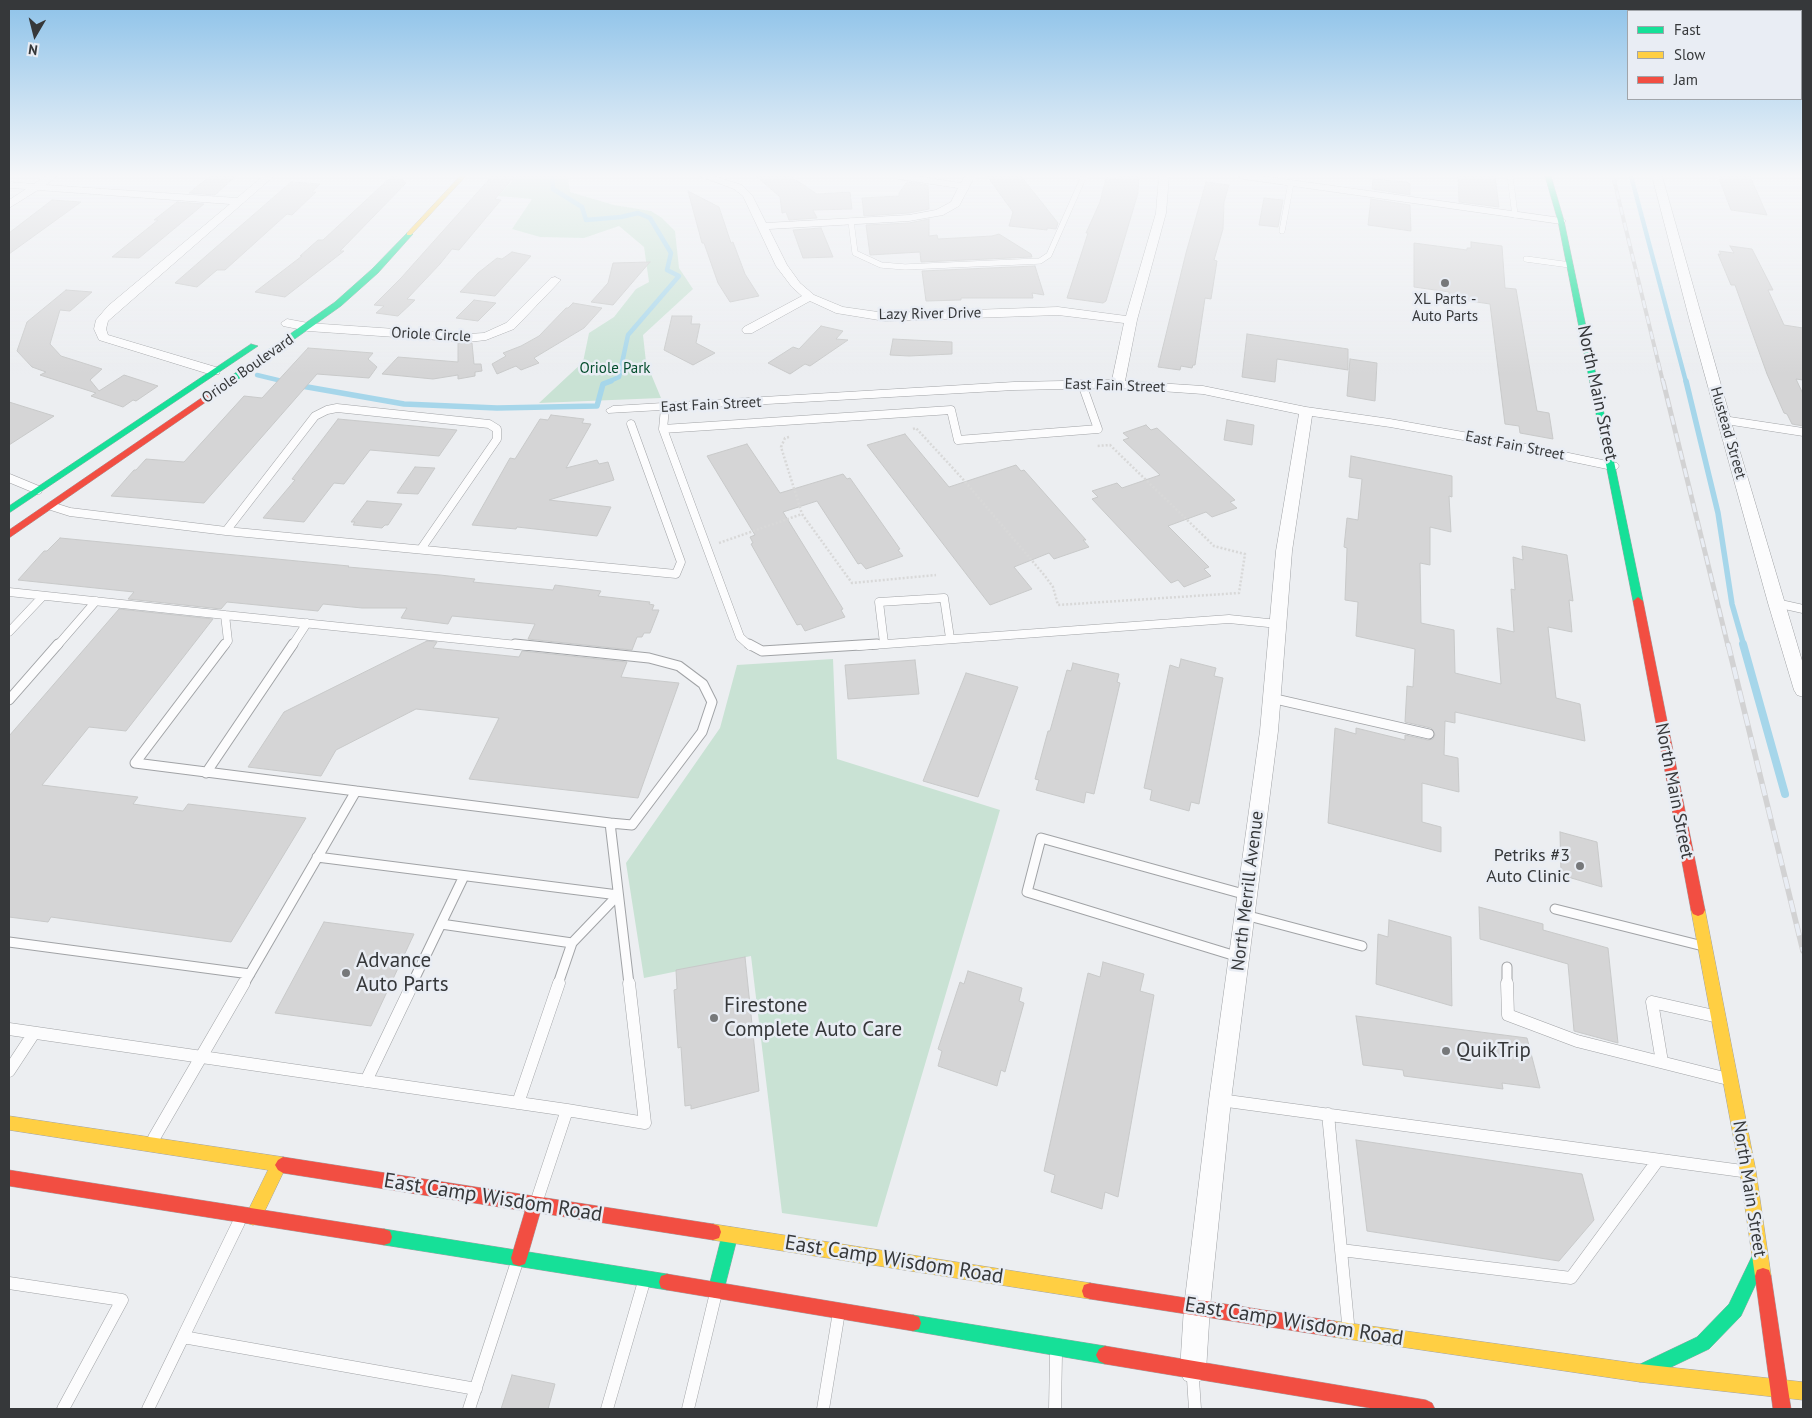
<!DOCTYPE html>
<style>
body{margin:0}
#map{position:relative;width:1812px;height:1418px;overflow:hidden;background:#eceef1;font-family:"PT Sans",sans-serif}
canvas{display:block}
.frame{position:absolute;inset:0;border:10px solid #36383a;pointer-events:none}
.legend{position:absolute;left:1627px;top:10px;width:175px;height:90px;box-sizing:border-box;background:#e9edf4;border:1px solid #a1a5aa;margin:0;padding:6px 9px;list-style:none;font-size:15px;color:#36383a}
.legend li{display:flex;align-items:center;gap:10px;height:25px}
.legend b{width:25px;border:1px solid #a1a5aa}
.north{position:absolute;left:10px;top:10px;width:50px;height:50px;-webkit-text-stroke:4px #e9edf4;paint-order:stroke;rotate:188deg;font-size:14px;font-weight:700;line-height:20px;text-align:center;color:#36383a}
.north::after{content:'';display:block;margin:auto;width:18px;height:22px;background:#36383a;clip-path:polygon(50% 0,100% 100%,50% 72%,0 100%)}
</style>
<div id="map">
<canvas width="1812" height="1418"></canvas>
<div class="frame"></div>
<ul class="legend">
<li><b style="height:6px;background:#16e098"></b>Fast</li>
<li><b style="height:6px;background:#ffcf43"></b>Slow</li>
<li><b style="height:6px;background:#f24e42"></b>Jam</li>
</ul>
<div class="north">N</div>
</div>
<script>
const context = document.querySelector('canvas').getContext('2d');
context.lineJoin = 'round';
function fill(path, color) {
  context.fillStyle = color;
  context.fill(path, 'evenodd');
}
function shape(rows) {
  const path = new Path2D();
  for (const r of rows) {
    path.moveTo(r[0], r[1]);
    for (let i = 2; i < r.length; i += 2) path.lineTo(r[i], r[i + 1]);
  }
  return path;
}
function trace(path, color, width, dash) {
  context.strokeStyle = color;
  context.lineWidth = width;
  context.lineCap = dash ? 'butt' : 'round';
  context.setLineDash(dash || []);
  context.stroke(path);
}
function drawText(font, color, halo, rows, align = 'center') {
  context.font = font + ' "PT Sans",sans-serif';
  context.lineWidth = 5;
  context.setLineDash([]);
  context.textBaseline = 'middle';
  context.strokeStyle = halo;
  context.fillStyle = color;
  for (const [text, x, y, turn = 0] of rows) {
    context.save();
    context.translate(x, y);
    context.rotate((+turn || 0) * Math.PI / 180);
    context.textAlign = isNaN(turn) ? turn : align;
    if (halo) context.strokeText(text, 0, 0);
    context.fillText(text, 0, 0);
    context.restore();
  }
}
fill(shape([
 [517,176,568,176,570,192,614,205,651,211,662,218,675,231,679,268,693,289,643,335,646,362,661,398,539,403,583,362,589,333,614,317,636,289,649,282,644,247,619,226,584,238,540,237,512,229,532,199,498,196],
 [833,659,837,759,1000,810,877,1227,782,1213,751,956,644,978,626,863,720,728,737,665]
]), '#c9e2d4');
trace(shape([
 [552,176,553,189,582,207,586,220,621,217,638,213,650,218,671,253,667,270,679,276,628,335,619,377,608,382],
 [1631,176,1686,382],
 [257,375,286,382]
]), '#a6d6ea', 4.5);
trace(shape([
 [280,381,286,382],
 [1686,381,1718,513,1732,604,1744,646],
 [296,385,404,404,497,408,597,406,603,384,611,381]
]), '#a6d6ea', 5.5);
trace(shape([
 [1743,644,1785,794]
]), '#a6d6ea', 8);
const building = shape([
 [210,176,236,176,215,195,189,193,210,176],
 [392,176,399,176,406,183,340,251,344,251,285,297,255,292,302,256,300,256,318,240,323,240,392,176],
 [492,176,515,176,495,199,501,200,459,250,452,249,440,264,407,299,415,300,398,316,376,313,384,306,374,305,401,278,492,176],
 [756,176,790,176,817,194,850,192,852,209,813,210,817,218,789,220,786,212,782,213,780,197,756,176],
 [987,176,1021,176,1058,223,1056,229,1047,228,1047,230,1009,226,1013,212,987,176],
 [1120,176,1139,176,1138,193,1106,301,1103,303,1067,298,1088,233,1086,233,1100,202,1106,178,1120,179,1120,176],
 [1458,176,1495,176,1499,207,1459,202,1458,176],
 [1718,176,1750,176,1767,215,1731,210,1718,176],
 [1373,179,1407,182,1410,184,1410,195,1372,189,1373,179],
 [291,182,320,184,312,192,316,192,292,215,287,214,225,270,217,270,197,287,175,283,291,182],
 [907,182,928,185,929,209,909,213,864,216,862,198,899,196,899,193,907,182],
 [1206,182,1229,185,1224,202,1223,229,1214,260,1217,261,1211,299,1205,298,1195,365,1193,365,1192,368,1181,366,1180,370,1158,367,1186,253,1206,182],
 [688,191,719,207,731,243,733,242,745,274,759,296,730,302,718,283,704,243,702,243,688,191],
 [1264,198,1283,200,1278,227,1259,225,1264,198],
 [1371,199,1410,205,1411,231,1368,225,1371,199],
 [52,200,81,202,9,254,9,233,52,200],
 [177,202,204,204,139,258,112,257,158,220,154,220,177,202],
 [929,219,929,236,937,235,938,239,992,236,999,234,1031,254,1032,257,921,262,920,252,870,255,866,225,909,223,929,219],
 [821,228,833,257,803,258,793,230,821,228],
 [1471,242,1502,246,1505,288,1516,289,1537,411,1549,413,1553,439,1520,433,1519,426,1505,424,1490,304,1449,298,1449,292,1414,287,1414,243,1467,250,1467,248,1471,248,1471,242],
 [1730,246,1752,249,1773,290,1768,290,1784,325,1803,328,1803,380,1796,379,1803,394,1803,426,1792,424,1787,414,1784,413,1767,374,1735,285,1731,285,1718,254,1721,254,1719,251,1734,253,1730,246],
 [512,252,531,256,495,296,460,292,478,273,497,258,502,259,512,252],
 [650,262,613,305,591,302,608,283,613,263,650,262],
 [1035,266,1044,295,1032,293,1033,298,961,298,961,300,926,301,922,271,1035,266],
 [66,290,92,292,70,311,60,310,50,344,61,356,102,369,90,380,99,391,124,375,158,386,136,401,133,400,123,407,91,396,96,393,40,375,46,372,32,367,17,351,27,322,66,290],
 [474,300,496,303,478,321,456,318,474,300],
 [573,303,602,308,584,328,534,358,539,363,521,370,516,366,497,374,492,364,506,356,503,353,521,346,539,336,566,308,568,308,573,303],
 [672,316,692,316,691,324,700,324,696,343,715,353,693,365,664,350,672,316],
 [821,326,843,331,836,339,848,340,810,366,805,364,790,374,768,363,793,347,799,349,821,326],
 [1247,334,1348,349,1348,370,1277,359,1275,382,1242,377,1247,334],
 [893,339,952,342,952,354,909,356,890,355,893,339],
 [458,343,472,343,474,364,481,364,482,371,475,372,475,376,458,379,458,375,433,379,382,374,398,357,458,362,458,343],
 [308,348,373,353,368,359,377,367,369,378,317,374,204,503,111,496,134,470,136,470,146,459,184,462,244,396,262,398,308,348],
 [1350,359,1377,363,1375,401,1347,396,1350,359],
 [9,402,54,416,9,445,9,402],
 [551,415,584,419,582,423,591,424,566,468,597,460,599,464,608,462,614,480,549,500,611,507,597,536,517,527,516,529,472,525,510,458,515,459,540,419,548,420,551,415],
 [338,419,457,430,439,456,370,450,344,484,334,483,304,522,263,518,295,480,292,479,338,419],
 [1227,420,1254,425,1252,445,1224,440,1227,420],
 [1146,425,1151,430,1157,428,1235,500,1230,502,1237,508,1212,517,1206,512,1168,526,1209,567,1204,569,1211,576,1184,587,1178,580,1171,583,1092,499,1098,497,1092,491,1117,483,1122,488,1160,475,1123,440,1129,438,1123,433,1146,425],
 [905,434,949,487,1016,465,1021,471,1024,470,1086,540,1083,540,1089,547,1054,559,1049,553,1014,567,1032,589,990,605,867,445,905,434],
 [747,444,780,493,843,474,847,479,850,478,900,549,898,550,903,556,866,569,861,563,858,564,817,501,783,512,843,609,841,610,845,617,805,631,801,624,797,625,751,544,753,543,750,537,755,535,707,456,747,444],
 [1351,456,1452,476,1452,497,1449,496,1451,532,1430,527,1430,565,1420,563,1421,623,1454,630,1455,673,1501,684,1497,628,1514,632,1511,589,1515,590,1513,557,1523,560,1522,546,1567,555,1573,601,1569,600,1572,632,1548,627,1556,698,1580,704,1585,741,1455,712,1455,723,1445,721,1444,755,1458,758,1459,792,1422,783,1422,822,1441,827,1441,852,1328,823,1335,728,1356,734,1356,728,1405,740,1405,735,1428,740,1433,739,1435,735,1431,728,1405,722,1407,686,1413,687,1415,649,1356,636,1358,602,1345,600,1347,548,1344,547,1347,518,1358,520,1362,479,1349,477,1351,456],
 [415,467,435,468,418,494,397,493,415,467],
 [367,501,402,504,388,525,385,525,382,528,353,525,355,522,351,522,367,501],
 [60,538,349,566,348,567,440,575,475,579,473,582,553,590,555,585,601,591,598,596,650,602,649,604,654,605,652,610,659,610,650,633,644,633,642,637,637,637,632,650,528,639,535,624,452,616,448,624,401,618,407,608,362,608,323,604,318,611,227,602,221,609,128,599,134,592,18,580,44,551,47,551,60,538],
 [119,609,213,619,126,731,89,727,42,785,138,797,133,804,183,811,188,804,306,818,231,942,51,917,48,922,9,917,9,736,119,609],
 [427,641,437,642,433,648,519,657,522,651,627,662,621,677,679,683,638,798,469,779,499,718,416,709,336,750,321,776,248,767,284,712,427,641],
 [1181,659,1216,668,1214,676,1223,678,1199,804,1191,802,1189,811,1150,800,1152,790,1144,788,1170,665,1179,668,1181,659],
 [915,660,919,694,848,699,845,665,915,660],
 [1073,663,1119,674,1117,682,1120,683,1094,794,1086,792,1084,803,1036,790,1039,780,1035,779,1048,731,1050,731,1067,670,1071,671,1073,663],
 [966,673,1018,687,978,797,923,781,966,673],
 [1560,832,1597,842,1602,887,1561,875,1560,832],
 [1479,907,1543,924,1543,930,1608,948,1618,1043,1574,1031,1568,964,1480,939,1479,907],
 [1389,920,1451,937,1452,1006,1376,984,1378,934,1388,937,1389,920],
 [324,922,414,934,371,1026,275,1013,324,922],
 [745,957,759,1091,691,1109,691,1105,685,1106,681,1047,678,1048,674,990,677,989,676,970,745,957],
 [1103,962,1144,974,1140,991,1154,995,1118,1197,1105,1192,1102,1209,1051,1192,1055,1175,1044,1171,1088,973,1100,977,1103,962],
 [968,971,1022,988,1019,1001,1024,1003,1005,1072,1001,1070,997,1086,938,1066,942,1051,938,1049,960,982,964,984,968,971],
 [1356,1016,1527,1038,1540,1088,1502,1083,1503,1089,1404,1076,1403,1070,1363,1065,1356,1016],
 [1356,1140,1582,1174,1594,1220,1559,1261,1367,1231,1356,1140],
 [512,1375,555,1384,548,1409,501,1409,512,1375]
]);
fill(building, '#d5d5d6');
trace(building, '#c8c9c9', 1);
const laneFar3 = shape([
 [1510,176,1515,215],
 [851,221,855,253,881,265,905,267,1040,261,1049,255,1084,176],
 [1282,231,1291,183],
 [1526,259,1570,265]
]);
const laneFar2 = shape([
 [663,429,665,408],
 [9,478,38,490],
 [51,506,70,512,226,531,315,416,327,410,337,408,489,424,497,429,497,439,421,549],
 [226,531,676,574,681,562,631,424],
 [9,592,225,615,228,641,224,646],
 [1776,603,1803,609],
 [225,615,527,646],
 [9,632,43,596],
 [884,643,879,602,944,598,950,638],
 [57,646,96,601],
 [292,646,307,623],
 [750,646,740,637,663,429,951,410,958,440,1098,429,1082,384],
 [859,646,1229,619,1278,624]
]);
const laneFar1 = shape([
 [225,644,135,763,356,791,244,984],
 [515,644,649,658,679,666,703,684,712,702,702,732,632,825,610,823],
 [749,644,762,651,877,644],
 [1271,698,1429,734],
 [9,700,58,644],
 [206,773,293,644],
 [356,791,610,823,629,984],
 [317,857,618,895,572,943,558,984],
 [1555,909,1699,945],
 [1245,915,1362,946],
 [441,924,572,943],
 [9,942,250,974],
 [1239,957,1027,892,1041,838,1247,895],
 [1507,967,1507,984],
 [412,984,464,876]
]);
const lane = shape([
 [1507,983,1508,1015,1577,1041,1724,1078],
 [9,1029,567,1110],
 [1662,1062,1652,1002,1714,1016],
 [9,1071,34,1033],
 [366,1081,413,983],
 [1220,1100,1742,1171],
 [518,1103,559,983],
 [1328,1114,1348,1323],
 [154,1138,244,983],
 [538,1197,567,1110,645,1123,629,983],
 [239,1222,183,1337,476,1389],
 [1341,1250,1571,1278,1658,1160],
 [9,1283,122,1300,63,1409],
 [1193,1379,1195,1409],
 [148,1409,183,1337],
 [469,1409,516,1265],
 [607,1409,643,1285],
 [688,1409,715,1297],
 [823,1409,838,1318],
 [1055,1409,1056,1355]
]);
const street = shape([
 [45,176,57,176,46,185,237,198,263,176,274,176,108,321,106,329,108,335,219,368,220,371,219,374,209,374,99,340,94,329,96,320,108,306,230,204,38,190,9,208,9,200,26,189,9,188,9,182,34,184,45,176],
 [699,176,714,176,742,185,752,195,766,223,909,215,936,210,951,202,958,188,898,179,893,176,917,176,961,183,965,176,975,176,959,206,943,215,909,221,769,229,787,265,800,283,814,295,843,307,885,313,1058,307,1126,316,1156,213,1159,176,1169,176,1166,213,1137,320,1125,381,1203,386,1306,407,1390,419,1497,438,1612,462,1617,463,1619,466,1617,469,1612,470,1497,446,1390,427,1312,416,1292,551,1278,731,1231,1100,1210,1307,1206,1371,1202,1380,1193,1384,1184,1380,1180,1371,1184,1307,1209,1100,1260,731,1276,551,1299,414,1203,394,1118,388,1014,390,608,413,606,410,613,406,1014,382,1112,380,1124,323,1058,315,885,321,836,313,810,301,752,333,744,333,742,330,744,327,802,296,792,287,776,266,743,196,734,189,699,176],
 [1238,176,1263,176,1561,218,1566,221,1561,224,1243,179,1238,176],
 [1652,176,1662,176,1730,417,1803,428,1803,436,1732,425,1803,664,1803,697,1797,695,1794,690,1768,603,1689,318,1652,176],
 [555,277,561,280,559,282,514,329,486,340,468,342,308,331,283,326,281,323,287,319,308,323,468,334,484,333,506,323,551,278,555,277]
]);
const fast = shape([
 [1545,176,1551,176,1564,221,1643,601,1638,605,1633,601,1558,221,1545,176],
 [407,233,413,234,378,273,341,306,216,395,210,395,210,391,335,302,372,269,407,233],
 [251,344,258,346,9,513,9,506,251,344],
 [730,1227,736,1229,738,1235,724,1290,722,1296,716,1298,710,1296,708,1290,722,1235,724,1229,730,1227],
 [384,1229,667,1274,673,1276,675,1282,673,1288,667,1290,384,1245,378,1243,376,1237,378,1231,384,1229],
 [1760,1250,1766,1252,1768,1258,1741,1316,1709,1349,1640,1382,1634,1379,1631,1373,1634,1367,1697,1337,1729,1304,1754,1252,1760,1250],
 [913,1315,1105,1346,1111,1349,1114,1355,1111,1361,1105,1364,913,1331,907,1329,905,1323,907,1317,913,1315]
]);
const slow = shape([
 [460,176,466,176,411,235,407,235,407,233,460,176],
 [1698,904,1703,906,1705,910,1756,1172,1771,1276,1769,1282,1763,1284,1757,1282,1755,1276,1740,1172,1691,910,1693,906,1698,904],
 [9,1116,283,1157,288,1160,291,1165,288,1170,283,1173,259,1223,253,1225,247,1223,245,1217,268,1170,9,1130,9,1116],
 [713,1224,1090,1283,1096,1285,1098,1291,1096,1297,1090,1299,713,1240,707,1238,705,1232,707,1226,713,1224],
 [1334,1321,1640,1364,1803,1382,1803,1400,1640,1382,1334,1337,1328,1335,1326,1329,1328,1323,1334,1321]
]);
const jam = shape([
 [213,390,216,391,216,395,9,538,9,530,213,390],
 [1638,597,1643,601,1705,910,1703,914,1698,916,1693,914,1691,910,1633,601,1638,597],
 [283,1157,713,1224,719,1226,721,1232,719,1238,713,1240,540,1213,527,1258,525,1264,519,1266,513,1264,511,1258,525,1211,283,1173,278,1170,275,1165,278,1160,283,1157],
 [9,1170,384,1229,390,1231,392,1237,390,1243,384,1245,9,1186,9,1170],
 [1763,1268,1769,1270,1771,1276,1791,1409,1773,1409,1755,1276,1757,1270,1763,1268],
 [667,1274,913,1315,919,1317,921,1323,919,1329,913,1331,667,1290,661,1288,659,1282,661,1276,667,1274],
 [1090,1283,1334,1321,1340,1323,1342,1329,1340,1335,1334,1337,1090,1299,1084,1297,1082,1291,1084,1285,1090,1283],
 [1105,1346,1426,1400,1432,1403,1435,1409,1376,1409,1105,1364,1099,1361,1096,1355,1099,1349,1105,1346]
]);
trace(laneFar3, '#a1a3a6', 6);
trace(laneFar2, '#a1a3a6', 9);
trace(laneFar1, '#a1a3a6', 11);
trace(lane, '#a1a3a6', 13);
trace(street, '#a1a3a6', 1);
trace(fast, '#a1a3a6', 1);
trace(slow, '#a1a3a6', 1);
trace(jam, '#a1a3a6', 1);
trace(shape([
 [913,429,916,428,961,477,1045,576,1053,587,1058,605,1239,593,1245,554,1214,546,1110,445,1096,446],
 [789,437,785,438,781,447,802,514],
 [719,543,802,514,852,583,936,575]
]), '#d8d8d8', 2.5, [2, 2]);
trace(laneFar3, '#fcfcfd', 5.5);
trace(laneFar2, '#fcfcfd', 8);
trace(laneFar1, '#fcfcfd', 9);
trace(lane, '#fcfcfd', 12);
fill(street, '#fcfcfd');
fill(fast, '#16e098');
fill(slow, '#ffcf43');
fill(jam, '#f24e42');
const railFar2 = shape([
 [1613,176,1663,382]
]);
const railFar1 = shape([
 [1663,381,1728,646]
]);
const rail = shape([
 [1728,644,1803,951]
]);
trace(railFar2, '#d2d2d3', 4);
trace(railFar1, '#d2d2d3', 5);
trace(rail, '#d2d2d3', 5.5);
trace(railFar2, '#e9edf4', 2.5, [8]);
trace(railFar1, '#e9edf4', 3, [9]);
trace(rail, '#e9edf4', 4, [12]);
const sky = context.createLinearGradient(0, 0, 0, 374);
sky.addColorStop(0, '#8dc2e9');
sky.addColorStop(0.47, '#f6f7f9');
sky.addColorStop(1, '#f6f7f900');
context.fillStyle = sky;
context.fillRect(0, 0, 1812, 374);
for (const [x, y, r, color] of [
 [1445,283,5,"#76787a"],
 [1580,866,5,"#76787a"],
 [346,973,5,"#76787a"],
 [714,1018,5,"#76787a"],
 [1446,1051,5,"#76787a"]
]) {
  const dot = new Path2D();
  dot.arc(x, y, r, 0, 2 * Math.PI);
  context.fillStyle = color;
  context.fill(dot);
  trace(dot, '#e9edf4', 2);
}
drawText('15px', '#36383a', '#e9edf4', [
 ["XL Parts -",1445,300],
 ["Auto Parts",1445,317]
]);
drawText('15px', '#36383a', '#e9edf4', [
 ["Lazy River Drive",930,314,-1],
 ["Oriole Circle",431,335,3],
 ["Oriole Boulevard",248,369,-35],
 ["East Fain Street",1115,386,2],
 ["East Fain Street",711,405,-3],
 ["Hustead Street",1728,433,74],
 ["East Fain Street",1515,446,11]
]);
drawText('15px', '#044d2d', '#e9edf4', [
 ["Oriole Park",615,369]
]);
drawText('18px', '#36383a', '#e9edf4', [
 ["North Main Street",1597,393,78],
 ["North Main Street",1674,791,79],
 ["North Merrill Avenue",1248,891,-83],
 ["North Main Street",1749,1189,81]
]);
drawText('18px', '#36383a', '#e9edf4', [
 ["Petriks #3",1570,856],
 ["Auto Clinic",1570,877]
], 'right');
drawText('21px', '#36383a', '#e9edf4', [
 ["Advance",356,961],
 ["Auto Parts",356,985],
 ["Firestone",724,1006],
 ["Complete Auto Care",724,1030],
 ["QuikTrip",1456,1051]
], 'left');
drawText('21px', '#36383a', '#e9edf4', [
 ["East Camp Wisdom Road",493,1198,9],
 ["East Camp Wisdom Road",894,1260,9],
 ["East Camp Wisdom Road",1294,1322,9]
]);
</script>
